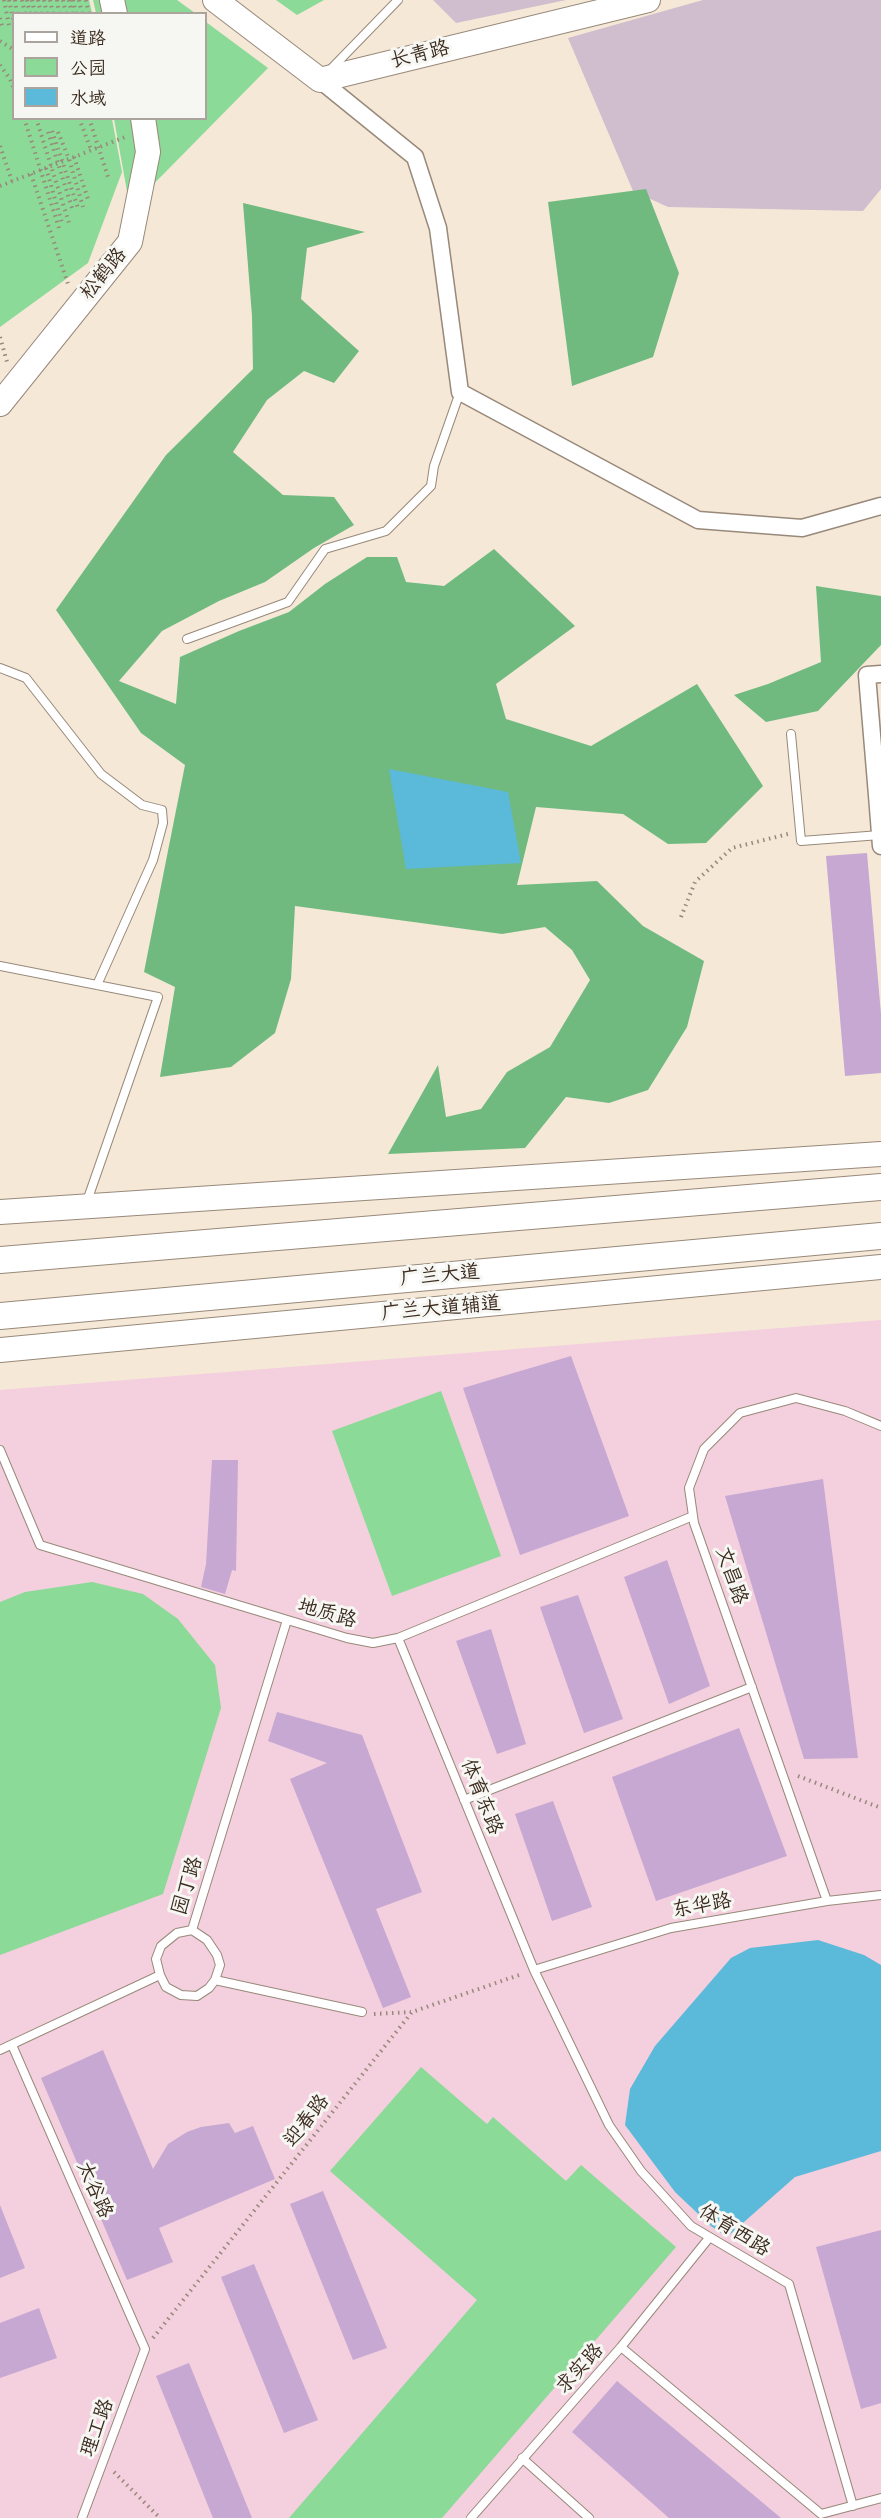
<!DOCTYPE html>
<meta charset="utf-8">
<style>
body{margin:0}
#map{position:relative;width:881px;height:2518px;overflow:hidden;background:#f5e8d7;font-family:"Balsamiq Sans","LXGW WenKai TC",sans-serif}
canvas{display:block}
.legend{position:absolute;left:12px;top:12px;width:195px;height:108px;box-sizing:border-box;background:#f6f6f2;border:2px solid #aba49d;margin:0;padding:8px 10px;list-style:none;font-size:18px;color:#3b2a1e}
.legend li{display:flex;align-items:center;gap:12px;height:30px}
.legend b{width:30px;border:2px solid #aba49d}
</style>
<div id="map">
<canvas width="881" height="2518"></canvas>
<ul class="legend">
<li><b style="height:8px;background:#fff"></b>道路</li>
<li><b style="height:16px;background:#8bda98"></b>公园</li>
<li><b style="height:16px;background:#5bbad9"></b>水域</li>
</ul>
</div>
<script>
const context = document.querySelector('canvas').getContext('2d');
context.lineJoin = 'round';
function fill(path, color) {
  context.fillStyle = color;
  context.fill(path, 'evenodd');
}
function shape(rows) {
  const path = new Path2D();
  for (const r of rows) {
    path.moveTo(r[0], r[1]);
    for (let i = 2; i < r.length; i += 2) path.lineTo(r[i], r[i + 1]);
  }
  return path;
}
function trace(path, color, width, dash) {
  context.strokeStyle = color;
  context.lineWidth = width;
  context.lineCap = dash ? 'butt' : 'round';
  context.setLineDash(dash || []);
  context.stroke(path);
}
function drawText(font, color, halo, rows, align = 'center') {
  context.font = font + ' "Balsamiq Sans","LXGW WenKai TC",sans-serif';
  context.lineWidth = 6;
  context.setLineDash([]);
  context.textBaseline = 'middle';
  context.strokeStyle = halo;
  context.fillStyle = color;
  for (const [text, x, y, turn = 0] of rows) {
    context.save();
    context.translate(x, y);
    context.rotate((+turn || 0) * Math.PI / 180);
    context.textAlign = isNaN(turn) ? turn : align;
    if (halo) context.strokeText(text, 0, 0);
    context.fillText(text, 0, 0);
    context.restore();
  }
}
fill(shape([
 [881,1320,881,2518,0,2518,0,1390]
]), '#f4cfde');
fill(shape([
 [433,0,566,0,456,23],
 [703,0,881,0,881,189,863,211,668,207,633,191,568,38]
]), '#d0bdce');
fill(shape([
 [0,0,89,0,92,13,14,14,14,118,112,119,122,172,88,263,0,327],
 [93,0,177,0,195,13,96,13],
 [276,0,324,0,297,15],
 [206,22,268,68,130,208,114,119,206,118],
 [441,1391,501,1556,392,1596,332,1431],
 [92,1582,143,1594,178,1619,215,1665,221,1708,163,1894,0,1955,0,1602,25,1592],
 [421,2067,487,2124,493,2117,566,2181,581,2165,676,2247,442,2518,289,2518,477,2300,330,2171]
]), '#8bda98');
fill(shape([
 [646,189,679,273,653,357,572,386,548,202],
 [243,203,365,232,307,248,301,299,359,351,334,383,304,371,267,400,233,452,283,495,334,497,354,525,314,548,265,582,219,601,162,631,119,681,176,704,180,657,239,631,289,612,325,584,367,557,397,557,406,582,444,586,494,549,575,626,496,684,506,719,591,746,697,684,763,786,706,843,668,844,623,814,536,807,517,885,597,881,643,926,704,961,687,1027,648,1090,609,1103,566,1097,525,1148,388,1154,438,1065,446,1117,481,1109,507,1072,550,1047,590,980,572,950,545,927,502,934,295,906,291,979,275,1033,231,1067,160,1077,175,987,144,972,185,765,141,733,56,610,166,455,253,369,252,316],
 [816,586,881,596,881,645,818,711,766,722,734,695,768,684,821,662]
]), '#70ba80');
fill(shape([
 [389,769,508,792,521,863,406,869],
 [818,1940,864,1955,881,1965,881,2151,795,2177,727,2237,711,2226,675,2192,625,2125,630,2089,655,2046,731,1958,750,1948]
]), '#5bbad9');
fill(shape([
 [867,853,881,1014,881,1073,845,1076,826,856],
 [571,1356,629,1516,520,1555,463,1388],
 [212,1460,238,1460,236,1571,232,1570,225,1594,201,1587,206,1564],
 [823,1479,858,1758,804,1759,725,1496],
 [667,1560,710,1686,669,1704,624,1577],
 [578,1595,623,1719,584,1733,540,1607],
 [491,1629,526,1744,497,1754,456,1641],
 [277,1712,362,1735,422,1892,376,1909,411,1997,383,2008,290,1779,327,1763,268,1741],
 [739,1728,787,1856,656,1901,612,1777],
 [553,1801,592,1907,552,1921,515,1814],
 [103,2050,153,2169,168,2144,187,2132,201,2127,229,2123,235,2133,253,2126,275,2179,159,2228,173,2262,127,2280,41,2078],
 [323,2191,387,2348,353,2360,290,2204],
 [0,2205,25,2268,0,2278],
 [881,2230,881,2403,861,2409,816,2247],
 [254,2264,318,2420,284,2433,221,2277],
 [39,2308,57,2358,0,2378,0,2323],
 [189,2363,252,2518,213,2518,156,2376],
 [617,2381,781,2518,669,2518,572,2432]
]), '#c6a8d2');
const lane = shape([
 [329,71,398,0],
 [187,639,288,602,325,549,386,531,431,486,434,466,460,392],
 [0,668,26,678,101,774,142,805,162,810,163,823,153,860,97,985],
 [791,734,801,841,880,835],
 [0,966,158,997,86,1204],
 [0,1450,40,1545,347,1638,373,1643,398,1638,693,1516],
 [398,1638,534,1970,609,2125,641,2171,691,2226,789,2284,853,2506],
 [464,1800,752,1687],
 [827,1901,694,1523,689,1488,704,1449,740,1413,796,1398,845,1411,881,1426],
 [534,1970,671,1928,827,1901,881,1895],
 [160,1975,166,1987,181,1995,197,1996,209,1988,215,1980,220,1965,217,1955,207,1940,192,1930],
 [215,1980,362,2012],
 [12,2045,145,2349,82,2518],
 [0,2050,160,1975,156,1959,161,1946,177,1933,192,1930,287,1620],
 [621,2347,821,2514,881,2498],
 [522,2458,589,2518],
 [471,2518,621,2347,709,2238]
]);
const street = shape([
 [320,80,415,157,438,228,460,392,698,520,802,528,881,506],
 [877,795,867,675,881,674],
 [881,795,877,795,881,846]
]);
const secondary = shape([
 [112,0,115,14],
 [215,0,320,80,648,0],
 [0,404,130,242,148,152,143,118],
 [0,1212,881,1154],
 [0,1350,881,1267]
]);
const primary = shape([
 [0,1260,881,1187],
 [0,1316,881,1236]
]);
trace(lane, '#98897a', 10);
trace(street, '#98897a', 19);
trace(secondary, '#98897a', 26);
trace(primary, '#98897a', 28);
trace(shape([
 [4,0,9,25],
 [9,0,14,22],
 [15,0,17,14],
 [22,0,25,14],
 [27,0,30,14],
 [32,0,35,14],
 [38,0,41,14],
 [44,0,47,14],
 [50,0,53,14],
 [57,0,59,14],
 [63,0,66,14],
 [69,0,72,14],
 [73,0,76,14],
 [79,0,82,14],
 [86,0,89,14],
 [0,18,2,26],
 [0,41,14,50],
 [0,65,10,79,14,89],
 [24,118,59,228],
 [36,118,69,223],
 [79,118,91,150],
 [89,118,108,177],
 [52,131,78,208],
 [48,132,73,211],
 [58,132,69,159,83,207],
 [0,146,12,181],
 [74,157,88,199],
 [46,168,62,223],
 [31,174,68,284],
 [0,186,125,137],
 [0,337,7,362],
 [681,917,695,882,732,848,788,834],
 [798,1776,881,1808],
 [374,2014,411,2012],
 [153,2338,412,2012,522,1974],
 [114,2472,160,2518]
]), '#98897a', 4, [1.5, 4.5]);
trace(lane, '#fff', 8);
trace(street, '#fff', 16);
trace(secondary, '#fff', 24);
trace(primary, '#fff', 26);
drawText('20px', '#3b2a1e', '#f6f6f2', [
 ["长青路",420,55,-14],
 ["松鹤路",104,274,-51],
 ["广兰大道",440,1276,-5],
 ["广兰大道辅道",441,1309,-5],
 ["文昌路",731,1576,71],
 ["地质路",327,1614,16],
 ["体育东路",481,1797,68],
 ["园丁路",188,1886,-73],
 ["东华路",702,1906,-10],
 ["迎春路",307,2121,-52],
 ["太谷路",94,2190,66],
 ["体育西路",734,2231,32],
 ["求实路",580,2369,-48],
 ["理工路",98,2428,-70]
]);
</script>
